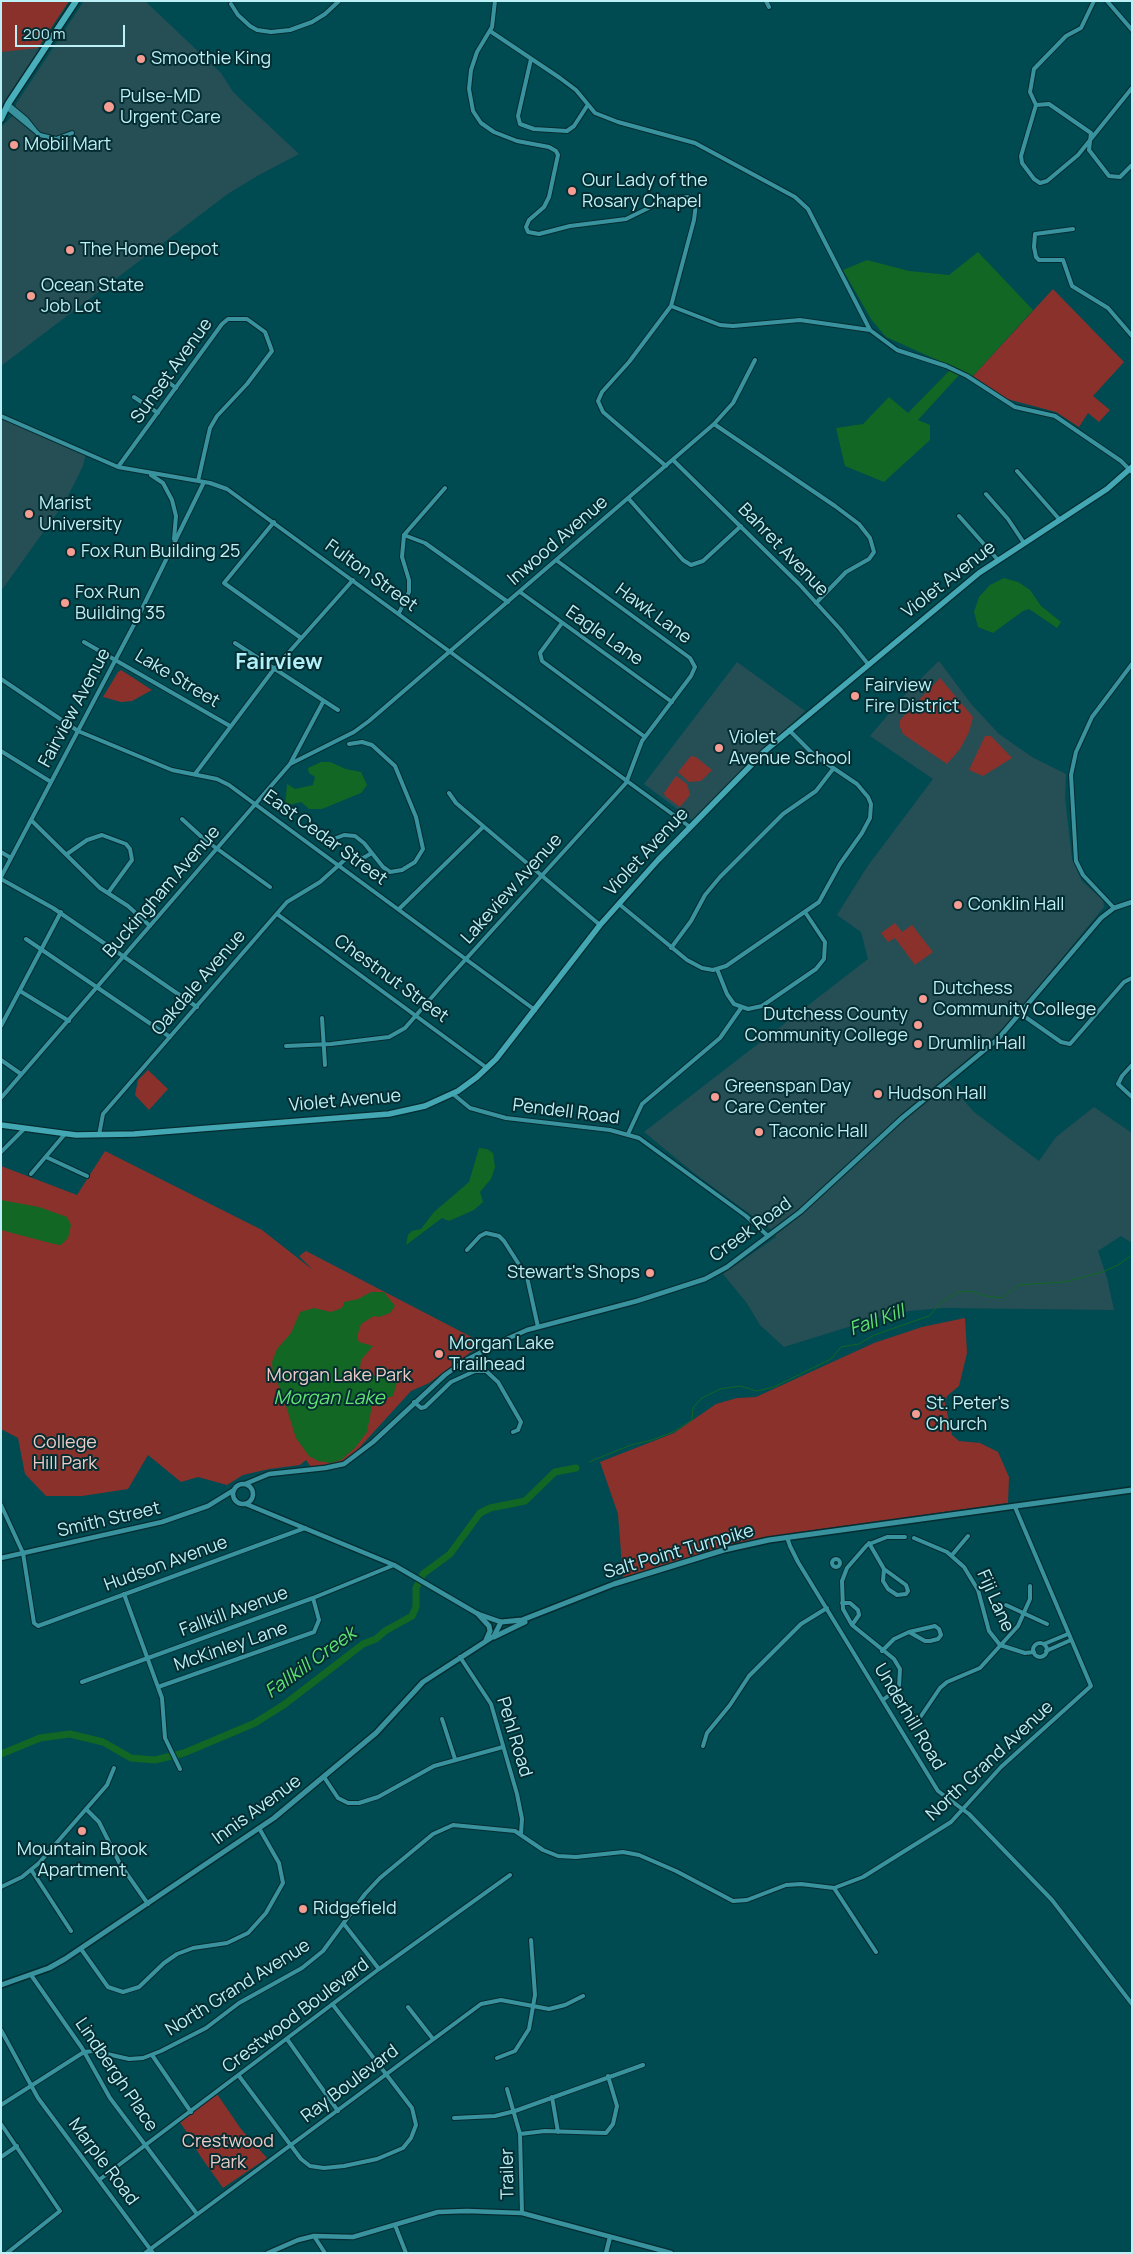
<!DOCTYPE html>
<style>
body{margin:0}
#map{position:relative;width:1133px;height:2254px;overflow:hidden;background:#004a51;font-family:Manrope,sans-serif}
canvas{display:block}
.frame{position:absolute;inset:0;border:2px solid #bcf0f7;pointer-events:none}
.scale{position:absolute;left:15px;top:25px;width:110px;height:22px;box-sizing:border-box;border:2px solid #bcf0f7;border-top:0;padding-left:6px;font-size:15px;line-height:18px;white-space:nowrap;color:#bcf0f7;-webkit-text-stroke:4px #052d31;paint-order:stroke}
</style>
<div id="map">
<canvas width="1133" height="2254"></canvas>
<div class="frame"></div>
<div class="scale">200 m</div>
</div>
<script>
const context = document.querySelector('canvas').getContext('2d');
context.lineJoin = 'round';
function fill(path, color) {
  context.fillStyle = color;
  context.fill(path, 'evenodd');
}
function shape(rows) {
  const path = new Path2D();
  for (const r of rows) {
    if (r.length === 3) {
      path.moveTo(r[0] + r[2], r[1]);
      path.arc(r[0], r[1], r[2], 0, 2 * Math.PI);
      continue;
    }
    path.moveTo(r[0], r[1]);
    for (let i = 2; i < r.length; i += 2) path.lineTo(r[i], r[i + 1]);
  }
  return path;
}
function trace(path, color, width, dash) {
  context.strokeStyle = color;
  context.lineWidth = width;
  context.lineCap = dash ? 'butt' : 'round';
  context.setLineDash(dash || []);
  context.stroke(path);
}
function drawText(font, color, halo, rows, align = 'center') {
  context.font = font + ' Manrope,sans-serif';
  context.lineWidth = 4;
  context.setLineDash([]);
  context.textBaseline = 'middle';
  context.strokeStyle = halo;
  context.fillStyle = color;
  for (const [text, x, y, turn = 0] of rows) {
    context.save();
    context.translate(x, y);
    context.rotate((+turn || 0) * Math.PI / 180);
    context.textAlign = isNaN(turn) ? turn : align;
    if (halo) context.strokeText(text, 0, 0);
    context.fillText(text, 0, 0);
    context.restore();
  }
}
fill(shape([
 [84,1,145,1,221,73,233,92,299,154,259,175,229,193,1,366,1,127,16,113,16,104],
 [1,12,42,52,1,113],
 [1,418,86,453,83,466,65,502,1,591],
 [939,661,972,705,999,734,1032,757,1066,774,1065,798,1072,859,1082,881,1103,900,1104,907,1009,1023,945,1079,974,1112,1039,1161,1056,1137,1094,1107,1132,1133,1132,1243,1121,1236,1098,1251,1107,1278,1114,1310,943,1308,909,1311,877,1318,784,1347,760,1325,746,1302,723,1274,776,1237,769,1228,694,1173,644,1132,868,959,861,932,837,915,867,867,933,779,870,736,909,690],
 [737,662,805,711,692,820,644,784]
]), '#264f55');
fill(shape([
 [1,1,69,1,38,48,1,52],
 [1053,289,1124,362,1093,396,1110,410,1099,422,1088,413,1079,427,1056,412,1007,399,973,376],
 [121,670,152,690,132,701,121,702,103,697,118,672],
 [940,678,973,717,969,732,960,749,947,764,903,734,900,727,900,720],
 [985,736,991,736,1012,758,983,776,969,770],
 [691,756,696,757,712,770,701,781,689,782,678,772],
 [676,776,687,784,690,795,680,807,665,796,664,793],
 [895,923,902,932,912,925,933,952,915,965,895,938,888,942,881,933],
 [148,1070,168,1089,149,1110,135,1095,138,1080],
 [105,1151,262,1230,313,1270,299,1256,306,1251,483,1343,429,1383,411,1391,350,1458,336,1466,313,1470,306,1460,300,1465,269,1469,243,1475,227,1485,198,1477,181,1482,148,1455,128,1489,82,1496,46,1496,25,1474,18,1438,1,1429,1,1166,77,1195],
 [965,1318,967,1353,959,1386,947,1396,945,1403,952,1435,959,1441,980,1443,998,1452,1009,1477,1008,1503,792,1533,706,1552,623,1578,618,1514,600,1462,674,1433,716,1404,737,1398,756,1397,874,1343,922,1327],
 [217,2094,241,2129,267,2158,223,2188,201,2157,196,2149,195,2144,179,2121]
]), '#8a312c');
fill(shape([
 [978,252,1033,310,973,376,886,337,871,319,843,270,867,260,909,271,949,275],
 [950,370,960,374,918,420,930,425,930,440,884,482,845,466,836,428,863,424,889,397,908,413],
 [1004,578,1018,582,1030,590,1041,606,1061,622,1057,628,1029,609,1023,611,993,633,978,627,974,612,979,597,990,585],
 [321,762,330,762,346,769,361,772,367,785,361,793,322,809,309,809,301,802,285,806,287,784,295,789,313,785,315,777,309,773,308,768],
 [479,1148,487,1149,493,1153,495,1167,491,1179,480,1192,483,1202,474,1210,449,1221,442,1218,406,1245,408,1235,412,1231,421,1229,434,1212,469,1182],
 [1,1200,39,1207,67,1217,71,1225,68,1238,61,1245,54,1244,1,1230],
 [371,1292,384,1292,395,1306,390,1313,379,1317,374,1316,361,1324,357,1337,359,1342,373,1346,361,1360,360,1368,363,1374,368,1377,390,1373,395,1377,397,1382,393,1396,380,1400,372,1406,367,1432,355,1448,341,1460,331,1463,318,1461,309,1456,296,1438,281,1390,273,1375,272,1362,277,1349,291,1333,300,1312,314,1308,331,1312,342,1308,344,1302,358,1299]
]), '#126724');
trace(shape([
 [589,1462,631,1445,652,1440,673,1432,692,1420,693,1408,702,1398,720,1389,740,1386,757,1391,774,1387,831,1359,841,1347,859,1344,874,1335,929,1316,943,1301,959,1292,970,1291,986,1296,1002,1298,1018,1285,1065,1282,1102,1272,1118,1265,1132,1255]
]), '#126724', 1);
trace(shape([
 [1,1754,40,1738,70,1734,103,1742,131,1758,155,1760,184,1753,255,1723,285,1704,363,1644,376,1639,385,1631,412,1616,416,1607,416,1588,423,1574,450,1554,480,1513,490,1508,525,1501,555,1472,576,1468]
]), '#126724', 7);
const minor = shape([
 [495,1,492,27,477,52,471,70,469,89,473,111,481,123,494,132,517,141,549,147,556,151,558,155,549,197,544,207,529,220,526,227,528,232,539,234,570,226,626,219,669,198,688,197,696,204,694,220,671,306,629,362,602,392,598,401,603,412,666,466],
 [766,1,769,7],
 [1094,1,1081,28,1066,36,1034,69,1030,92,1036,105,1021,156,1022,163,1034,179,1040,183,1047,181,1078,155,1132,88],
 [1107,1,1132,30],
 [231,4,238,15,250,26,257,30,271,32,290,30,312,22,325,14,339,1],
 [490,31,560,78,576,90,595,113,618,122,695,143,795,197,808,209,870,330],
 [531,59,518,116,520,124,534,129,567,131,574,126,587,106],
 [8,104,26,119,38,134],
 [1036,105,1049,104,1091,133,1089,150,1109,176,1120,177,1132,165],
 [6,107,40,135,56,139,72,133],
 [1073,229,1035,234,1034,247,1036,257,1039,260,1063,260,1072,286,1108,308,1132,336],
 [671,306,720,325,733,326,800,320,870,330,897,350,946,366,967,376,1015,407,1055,416,1121,461,1132,472],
 [163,378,176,388],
 [134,397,158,413],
 [1,416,118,467,210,483,227,489,690,827],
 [714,424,835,506,859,524,870,538,874,552,869,559,846,572,816,603],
 [673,460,799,584,840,629,868,664],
 [118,467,222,324,228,319,247,319,265,332,272,351,247,384,217,416,210,428,198,481],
 [1017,471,1060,520],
 [151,475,163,483,172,500,176,516,174,539],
 [986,494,1008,519,1024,543],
 [628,498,683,560,691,565,703,561,741,526],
 [959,516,998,560],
 [274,522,224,583,301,638],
 [404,535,425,543,508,602],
 [520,592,672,702],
 [399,613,409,592,409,580,402,557,404,535,445,488],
 [562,623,540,653,542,661,645,737],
 [84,642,230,726],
 [235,643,338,710],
 [1,679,78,731,172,770,217,779,229,785,535,1010],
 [1,751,51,782],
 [290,764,323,702],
 [195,774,274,669,353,580],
 [449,793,456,803,600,925],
 [182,819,205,840,270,887],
 [31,820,100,888,128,906,150,926],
 [331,840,344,835,355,836,364,843,383,867,390,872,402,870,415,862,423,849,416,817,395,766,372,745,362,742,349,744],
 [1,852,11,858],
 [67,854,87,840,102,835,126,844,130,849,132,860,108,893],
 [1,877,138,617,204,482],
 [1,879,53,908,197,1007],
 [619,904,687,960,702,968,713,970,726,966,819,902,840,864,862,833,870,818,871,804,868,797,857,784,814,755,789,730],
 [1114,908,1083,875,1076,861,1071,775,1076,752,1092,717,1132,664],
 [399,909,483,827],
 [277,914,487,1068],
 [26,939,170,1037],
 [671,948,691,921,705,895,720,877,783,814,816,791,833,769],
 [717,969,727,994,734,1004,748,1009,762,1006,816,969,824,959,825,942,805,912],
 [20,991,69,1021],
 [1021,1014,1061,1042,1070,1044,1124,982,1132,978],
 [322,1018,325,1065],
 [1,1026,61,912],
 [286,1046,331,1044,389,1037,405,1028,446,981,626,783,642,741,691,676,695,667,690,658,556,560],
 [1,1060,21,1074],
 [1132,1065,1122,1076,1118,1084,1132,1097],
 [453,1094,470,1108,506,1118,610,1130,639,1138,746,1216,768,1236],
 [1,1098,290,764,354,732,369,721,714,424,733,403,755,360],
 [628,1134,642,1104,720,1038,741,1008],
 [99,1135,103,1114,287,902,320,882,349,856,363,858,372,853],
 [1,1152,24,1129],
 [46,1157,87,1176],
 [31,1174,65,1134],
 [467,1250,480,1236,486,1233,499,1236,504,1241,527,1277,538,1327],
 [414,1402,421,1408,425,1407,451,1382,475,1371,486,1371,498,1382,521,1422,518,1430,513,1432],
 [1,1505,23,1553,34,1623,38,1626,305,1528],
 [787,1537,790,1546,798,1562,938,1791,969,1814,1052,1900,1132,2004],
 [914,1538,947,1552,964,1567,978,1590,989,1631,1000,1645,1025,1653,1034,1652],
 [869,1543,884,1569],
 [952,1555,968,1536],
 [836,1563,4],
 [884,1569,906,1585,908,1591,906,1594,897,1595,888,1589,883,1581,884,1569],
 [124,1594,162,1698,165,1738,180,1769],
 [842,1603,850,1603,858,1610,859,1615,852,1625],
 [1006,1605,1047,1624],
 [935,1626,939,1629,941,1635,938,1639,930,1641,925,1641,909,1632,935,1626],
 [1040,1650,7],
 [1044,1644,1068,1634],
 [882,1651,894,1639,909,1632],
 [1046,1651,1071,1640],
 [460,1657,491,1704,517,1794,522,1819,521,1833],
 [82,1682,313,1598,394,1565],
 [158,1687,314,1632,319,1620,313,1598],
 [883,1700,899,1687,900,1669,894,1659,852,1625,843,1609,842,1581,847,1568,867,1545,887,1537,905,1537],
 [442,1719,455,1759],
 [917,1722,940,1688,947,1682,980,1668,1018,1626,1030,1599,1030,1586],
 [703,1746,707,1733,730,1705,749,1676,801,1624,827,1608],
 [324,1777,338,1798,348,1803,359,1803,378,1797,434,1766,503,1747],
 [86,1809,99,1822,120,1864,148,1904],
 [32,1871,71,1931],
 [1,1887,22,1877,39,1863,107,1785,114,1768],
 [834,1888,876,1952],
 [344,1924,379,1969],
 [81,1949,108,1987,123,1992,139,1987,164,1963,177,1954,193,1948,227,1943,248,1933,266,1913,283,1883,279,1863,259,1828],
 [31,1975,82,2048,110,2098,197,2214],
 [408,2007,433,2039],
 [1,2030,38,2098,153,2253],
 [287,2039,338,2111],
 [152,2055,191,2112],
 [497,2058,515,2051,529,2029,535,1995,531,1940],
 [239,2076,301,2159,310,2166,324,2168,344,2166,377,2159,403,2148,411,2138,416,2125,412,2108,333,2005],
 [507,2089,520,2134,522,2213],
 [552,2097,558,2132],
 [1,2105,84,2052,94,2051,129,2059,143,2058,161,2051,206,2028,239,2003,302,1968,323,1951,365,1894,380,1878,433,1834,453,1825,515,1831,543,1850,558,1856,576,1857,623,1852,639,1855,676,1871,733,1901,747,1900,786,1885,801,1884,834,1888,863,1877,951,1822,1001,1767,1091,1686,1015,1507],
 [454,2118,495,2116,515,2111,643,2065],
 [1,2124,60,2211,7,2253],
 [520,2134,545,2131,606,2133,613,2124,617,2106,608,2076],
 [1,2157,17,2146],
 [99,2180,379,1969,510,1875],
 [395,2225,406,2253],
 [314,2236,325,2253],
 [145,2253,481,2004,501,2000,549,2009,565,2005,583,1996]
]);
const tertiary = shape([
 [243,1494,10],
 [245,1484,269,1474,325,1468,344,1464,373,1442,445,1375,466,1360,509,1338,527,1330,637,1301,705,1279,727,1267,800,1212,902,1118,998,1039,1101,918,1114,908,1132,902],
 [246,1504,394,1565,478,1614,501,1622],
 [1,1558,162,1522,208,1506,234,1490],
 [268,2253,298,2240,314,2236,353,2237,438,2212,467,2211,522,2213,671,2253],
 [606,2253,610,2237]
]);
const secondary = shape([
 [478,1614,489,1626,490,1631,486,1640],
 [494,1637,525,1622],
 [1,1985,49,1968,65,1959,274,1818,376,1733,423,1682,494,1636,501,1622,522,1620,614,1584,724,1550,769,1540,1132,1490]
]);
const primary = shape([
 [1,1125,76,1135,134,1134,389,1114,425,1106,458,1091,477,1077,496,1059,600,925,658,860,765,751,979,573,1107,489,1132,467]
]);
const trunk = shape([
 [1,119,8,104,76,1]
]);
trace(minor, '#052d31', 6);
trace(tertiary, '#052d31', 7);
trace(secondary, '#052d31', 8);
trace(primary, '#052d31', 8);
trace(trunk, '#052d31', 9);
trace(minor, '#39939e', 4);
trace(tertiary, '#39939e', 4.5);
trace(secondary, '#39939e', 5);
trace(primary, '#44a8b4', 5.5);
trace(trunk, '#48afbb', 6);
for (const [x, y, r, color] of [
 [141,59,5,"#f59c93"],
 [109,107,6,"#f59c93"],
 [14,145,5,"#f59c93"],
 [572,191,5,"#f59c93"],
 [70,250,5,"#f59c93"],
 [31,296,5,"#f59c93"],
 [29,514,5,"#f59c93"],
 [71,552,5,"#f59c93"],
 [65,603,5,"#f59c93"],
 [855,696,5,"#f59c93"],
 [719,748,5,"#f59c93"],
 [958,905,5,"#f59c93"],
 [923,999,5,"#f59c93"],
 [918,1025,5,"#f59c93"],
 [918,1044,5,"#f59c93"],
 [878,1094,5,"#f59c93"],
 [715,1097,5,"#f59c93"],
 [759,1132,5,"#f59c93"],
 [650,1273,5,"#f59c93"],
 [439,1354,5,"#f59c93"],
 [916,1414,5,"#f59c93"],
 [82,1831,5,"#f59c93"],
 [303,1909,5,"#f59c93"]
]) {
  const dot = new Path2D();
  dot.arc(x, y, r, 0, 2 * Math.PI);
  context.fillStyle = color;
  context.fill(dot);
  trace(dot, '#052d31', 2);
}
drawText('18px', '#bcf0f7', '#052d31', [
 ["Smoothie King",151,59],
 ["Pulse-MD",120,97],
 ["Urgent Care",120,118],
 ["Mobil Mart",24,145],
 ["Our Lady of the",582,181],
 ["Rosary Chapel",582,202],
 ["The Home Depot",80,250],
 ["Ocean State",41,286],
 ["Job Lot",41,307],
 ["Marist",39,504],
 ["University",39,525],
 ["Fox Run Building 25",81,552],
 ["Fox Run",75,593],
 ["Building 35",75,614],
 ["Fairview",865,686],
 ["Fire District",865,707],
 ["Violet",729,738],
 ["Avenue School",729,759],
 ["Conklin Hall",968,905],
 ["Dutchess",933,989],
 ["Community College",933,1010],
 ["Dutchess County",908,1015,"right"],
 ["Community College",908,1036,"right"],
 ["Drumlin Hall",928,1044],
 ["Greenspan Day",725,1087],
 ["Care Center",725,1108],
 ["Hudson Hall",888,1094],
 ["Taconic Hall",769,1132],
 ["Stewart's Shops",640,1273,"right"],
 ["Morgan Lake",449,1344],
 ["Trailhead",449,1365],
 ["St. Peter's",926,1404],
 ["Church",926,1425],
 ["Mountain Brook",82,1850,"center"],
 ["Apartment",82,1871,"center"],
 ["Ridgefield",313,1909]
], 'left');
drawText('18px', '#bcf0f7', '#052d31', [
 ["Sunset Avenue",172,371,-54],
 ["Inwood Avenue",558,541,-41],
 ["Bahret Avenue",783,550,46],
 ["Fulton Street",371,576,36],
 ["Violet Avenue",949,580,-38],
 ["Hawk Lane",653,614,36],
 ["Eagle Lane",604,636,35],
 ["Lake Street",177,679,31],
 ["Fairview Avenue",75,708,-62],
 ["East Cedar Street",325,838,36],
 ["Violet Avenue",647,852,-47],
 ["Lakeview Avenue",512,889,-48],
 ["Buckingham Avenue",162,892,-49],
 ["Chestnut Street",391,979,36],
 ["Oakdale Avenue",199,983,-49],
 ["Violet Avenue",345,1101,-5],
 ["Pendell Road",566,1112,7],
 ["Creek Road",751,1230,-36],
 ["Smith Street",109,1520,-13],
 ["Salt Point Turnpike",679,1552,-16],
 ["Hudson Avenue",166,1564,-20],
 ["Fiji Lane",995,1601,66],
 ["Fallkill Avenue",234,1612,-20],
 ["McKinley Lane",231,1647,-19],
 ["Underhill Road",909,1717,59],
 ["Pehl Road",514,1737,73],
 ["North Grand Avenue",990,1761,-43],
 ["Innis Avenue",257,1810,-36],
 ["North Grand Avenue",238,1988,-32],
 ["Crestwood Boulevard",296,2016,-37],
 ["Lindbergh Place",116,2075,56],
 ["Ray Boulevard",350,2084,-37],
 ["Marple Road",103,2162,53],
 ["Trailer",508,2174,-91]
]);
drawText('18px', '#eccbc7', '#052d31', [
 ["Morgan Lake Park",339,1376],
 ["College",65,1443],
 ["Hill Park",65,1464],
 ["Crestwood",228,2142],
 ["Park",228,2163]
]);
drawText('italic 19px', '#62e273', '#052d31', [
 ["Fall Kill",877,1321,-20],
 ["Morgan Lake",329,1399],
 ["Fallkill Creek",311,1663,-36]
]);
drawText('bold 22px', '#b2f0f9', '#052d31', [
 ["Fairview",279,663]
]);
</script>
